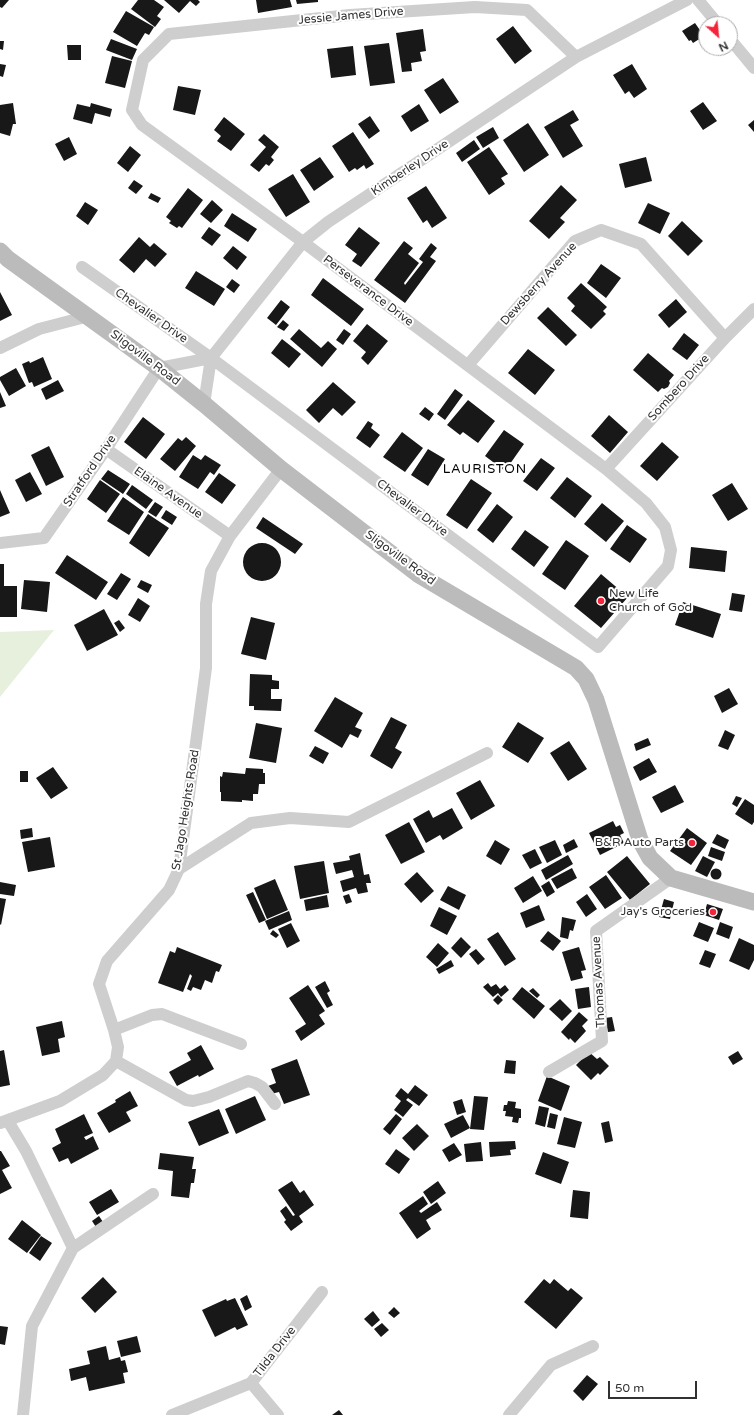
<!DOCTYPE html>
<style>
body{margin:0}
#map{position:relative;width:754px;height:1415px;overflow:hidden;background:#fff;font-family:"Varela Round",sans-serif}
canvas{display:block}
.north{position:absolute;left:698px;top:16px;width:40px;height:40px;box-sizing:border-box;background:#fff;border:1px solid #adadad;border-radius:50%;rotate:153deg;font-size:11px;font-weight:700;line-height:16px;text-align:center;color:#313131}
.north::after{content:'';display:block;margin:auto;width:14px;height:18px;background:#f6243b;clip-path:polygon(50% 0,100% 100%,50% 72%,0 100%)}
.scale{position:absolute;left:608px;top:1381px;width:89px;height:18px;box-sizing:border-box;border:2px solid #313131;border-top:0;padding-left:5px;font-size:12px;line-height:14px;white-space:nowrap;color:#313131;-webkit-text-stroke:3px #fff;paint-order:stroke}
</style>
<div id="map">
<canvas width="754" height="1415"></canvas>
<div class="north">N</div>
<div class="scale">50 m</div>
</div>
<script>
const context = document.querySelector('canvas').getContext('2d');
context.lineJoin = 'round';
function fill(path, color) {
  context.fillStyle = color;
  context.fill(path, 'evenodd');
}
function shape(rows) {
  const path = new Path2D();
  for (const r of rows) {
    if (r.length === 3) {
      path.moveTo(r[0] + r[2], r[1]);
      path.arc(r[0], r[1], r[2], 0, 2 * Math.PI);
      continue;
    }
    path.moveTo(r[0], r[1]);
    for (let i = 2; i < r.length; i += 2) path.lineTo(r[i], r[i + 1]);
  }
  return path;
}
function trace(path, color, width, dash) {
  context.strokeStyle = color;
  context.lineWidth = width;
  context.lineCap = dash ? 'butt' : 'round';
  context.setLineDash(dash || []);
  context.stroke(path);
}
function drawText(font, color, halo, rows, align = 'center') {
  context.font = font + ' "Varela Round",sans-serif';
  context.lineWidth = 4;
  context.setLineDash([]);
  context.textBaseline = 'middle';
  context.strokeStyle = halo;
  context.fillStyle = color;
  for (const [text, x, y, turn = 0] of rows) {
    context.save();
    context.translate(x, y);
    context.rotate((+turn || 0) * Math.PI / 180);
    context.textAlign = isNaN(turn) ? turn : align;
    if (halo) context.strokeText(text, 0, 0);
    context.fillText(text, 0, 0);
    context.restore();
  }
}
fill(shape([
 [54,630,0,697,0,632]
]), '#e7efdd');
fill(shape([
 [0,0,9,0,2,8,0,7],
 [138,0,154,0,164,7,157,16,161,19,155,27,131,9],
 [164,0,198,0,200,2,196,6,190,1,179,13],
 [256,0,290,0,292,7,258,13],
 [296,0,318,0,318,2,297,4],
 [126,11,154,27,149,35,145,33,137,46,113,32],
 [695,23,704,36,693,43,691,40,689,41,682,31],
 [513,26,532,51,515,64,496,39],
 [423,29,426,51,420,52,422,61,411,63,412,71,402,72,396,33],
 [111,39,137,49,132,60,106,50],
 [0,41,4,41,3,50,0,49],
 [389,43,395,83,370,86,364,46],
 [67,45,81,45,81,60,68,60],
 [353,46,356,75,331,78,327,49],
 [112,56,132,61,125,88,105,83],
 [0,64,6,65,3,77,0,76],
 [632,64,647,89,634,98,629,91,625,94,613,75],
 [443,78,459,102,440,114,424,90],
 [178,86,201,90,195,115,173,110],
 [703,102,717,121,703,130,690,111],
 [13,103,16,124,13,124,10,136,0,133,0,105],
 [91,103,112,109,110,117,95,113,92,124,73,119,77,104,90,107],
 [419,104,429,121,411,132,401,116],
 [573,110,579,120,570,125,583,146,563,158,544,127],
 [370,116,380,131,369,139,358,124],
 [224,117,245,134,231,151,217,141,221,136,214,130],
 [754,120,754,132,748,125],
 [528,123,549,155,524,172,503,140],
 [493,127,499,138,483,148,476,137],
 [353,132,374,164,366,169,364,165,357,170,355,168,349,172,332,146],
 [264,134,279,147,271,157,274,160,269,166,266,164,259,172,250,165,266,147,258,140],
 [69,137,77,154,64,161,55,144],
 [474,140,480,149,462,162,456,153],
 [130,146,141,155,128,172,117,163],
 [489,147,508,174,501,178,505,184,489,195,467,162],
 [320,157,334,177,314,191,300,170],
 [646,157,652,181,625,188,619,164],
 [293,174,310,202,286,217,268,189],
 [134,180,143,186,136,194,128,188],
 [561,185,577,200,560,218,565,222,549,239,529,221],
 [426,186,447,218,432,228,427,220,423,223,407,198],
 [188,188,203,200,182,228,179,226,177,228,169,223,171,221,166,217],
 [151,193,161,198,158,203,148,198],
 [212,200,223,210,211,223,200,214],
 [85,202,98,210,88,225,76,216],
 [648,203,670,213,660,234,638,223],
 [232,213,257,229,248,242,224,226],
 [682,221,703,241,688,256,668,236],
 [209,227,221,235,212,246,201,238],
 [359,227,380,243,361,267,352,261,357,254,345,245],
 [139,237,150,247,154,243,167,254,155,267,146,259,134,273,119,260],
 [404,241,413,248,408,254,419,263,404,283,405,285,423,262,419,259,431,243,437,248,430,257,436,261,405,303,374,280],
 [233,246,247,257,237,270,223,258],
 [601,264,621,278,606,298,587,283],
 [196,271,225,289,214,306,185,288],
 [323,278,364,309,351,326,311,295],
 [232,279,240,285,234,293,226,287],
 [581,283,607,307,603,311,606,314,591,329,571,311,575,306,567,298],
 [0,292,12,315,0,321],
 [676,299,687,312,669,328,658,315],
 [281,300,290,307,276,325,267,318],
 [548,307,577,335,566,346,537,318],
 [283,320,289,325,284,331,277,327],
 [367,324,388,341,368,365,361,358,366,352,353,341],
 [299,329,321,348,328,341,337,349,322,367,290,339],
 [344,329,351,334,343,345,336,340],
 [684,333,699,345,687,360,672,349],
 [282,339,301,354,289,368,271,353],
 [528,349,555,370,535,395,508,373],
 [648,353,674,375,669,381,670,383,668,387,664,389,662,388,658,392,633,370],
 [43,357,52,379,34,387,32,382,29,383,22,364,29,361,30,363],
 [16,368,26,386,9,396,0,380,0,377],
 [58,380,64,391,46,400,41,389],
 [333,382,356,402,342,416,333,408,319,423,306,410],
 [455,389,463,395,445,420,437,414],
 [0,392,6,406,0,408],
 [468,400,495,421,478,443,463,432,460,435,447,425],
 [425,407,434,414,429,421,419,414],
 [609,415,628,432,610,453,591,436],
 [143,417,165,434,146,459,124,442],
 [368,421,373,424,371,428,380,435,370,448,356,438],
 [504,430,524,444,505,471,485,456],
 [402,432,423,448,405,472,383,457],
 [186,437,196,446,175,471,160,459,178,438,182,441],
 [662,442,679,457,657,481,640,466],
 [49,446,64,477,46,486,31,455],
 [428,449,445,459,428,486,411,475],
 [193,455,201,460,205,455,221,465,214,475,210,472,198,489,179,477],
 [541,458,555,468,537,491,523,481],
 [108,470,130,484,123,494,101,479],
 [30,472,42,494,26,502,15,480],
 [219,473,236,485,222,504,205,492],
 [567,477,592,496,575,518,550,498],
 [471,479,492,493,467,529,446,515],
 [100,480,120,494,106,513,87,499],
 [732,483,748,509,728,521,712,495],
 [132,485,153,500,146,509,126,494],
 [0,490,10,513,0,517],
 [123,497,144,512,129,535,107,521],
 [155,502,163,507,156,517,148,512],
 [602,503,624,521,606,542,584,524],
 [497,504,513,517,493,543,477,530],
 [166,510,177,517,172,525,161,518],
 [148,514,169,528,149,557,129,543],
 [263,517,303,544,295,554,256,528],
 [627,525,647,539,630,563,610,549],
 [525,530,549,547,534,567,511,549],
 [566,540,589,556,565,590,542,574],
 [262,562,19],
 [691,547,727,551,725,572,689,568],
 [67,555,108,582,96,600,55,573],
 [0,564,4,564,4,586,17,586,17,617,0,617],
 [121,573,131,579,117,600,107,594],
 [601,574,628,597,601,628,574,606],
 [24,580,50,582,47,612,21,609],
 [141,580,152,585,148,593,137,587],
 [732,593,745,595,742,612,729,610],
 [138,598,150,606,140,622,128,615],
 [683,602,721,614,713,638,675,625],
 [104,609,118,635,87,651,74,625],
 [251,617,275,623,266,660,241,654],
 [119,620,125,628,120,632,114,623],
 [250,674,272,675,272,680,279,681,279,689,271,689,271,699,282,699,281,711,254,710,254,706,249,706],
 [729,688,738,704,722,713,714,696],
 [335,697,363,713,355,727,362,730,358,738,350,734,342,748,314,731],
 [391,717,407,725,395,748,402,752,392,769,370,756],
 [518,722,544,738,528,763,502,747],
 [256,723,282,728,276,763,249,758],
 [725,730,735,735,728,750,718,746],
 [648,738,651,745,636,751,634,744],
 [569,741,587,769,568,781,550,753],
 [315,746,329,753,323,764,309,756],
 [649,758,657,772,640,781,633,767],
 [53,767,68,788,51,799,36,778],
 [246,768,263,769,263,773,265,773,265,784,259,784,258,794,253,794,253,801,242,800,242,802,221,801,221,792,220,792,220,776,222,777,223,772,245,774],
 [20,771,28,771,28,782,20,782],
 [480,780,495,806,471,820,456,793],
 [675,785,684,802,661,813,652,797],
 [736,796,742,798,737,807,732,804],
 [745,799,754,805,754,822,752,825,735,814],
 [452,808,463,828,443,840,440,835,426,843,413,819,429,810,433,818],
 [613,821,616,827,620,825,624,833,620,835,624,843,600,855,589,833],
 [409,822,425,852,401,864,385,835],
 [32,828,33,837,21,839,20,830],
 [687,828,707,843,691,865,670,851],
 [717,834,729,840,725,849,712,843],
 [50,837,55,867,28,872,22,842],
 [574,839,578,847,566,853,563,845],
 [495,840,510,849,501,865,486,856],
 [555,840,562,855,547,863,539,847],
 [711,847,725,852,722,861,708,856],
 [535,849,542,863,530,869,522,855],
 [360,853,364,875,369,874,371,883,366,883,368,892,358,894,356,888,343,892,340,881,354,877,352,870,336,874,333,863,350,860,349,856],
 [568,855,573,864,546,880,541,870],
 [627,856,650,884,630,900,607,872],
 [703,856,715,862,707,877,695,871],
 [324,861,329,893,300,899,294,866],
 [572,868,577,878,557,889,551,879],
 [716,874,5.5],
 [417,872,434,891,421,903,404,884],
 [606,875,622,898,605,909,589,887],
 [533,876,542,891,523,903,514,888],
 [275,879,288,910,267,919,254,888],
 [549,881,555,892,547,897,541,886],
 [0,882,16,885,14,896,0,894],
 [448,886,466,895,459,910,440,900],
 [253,892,266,920,259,923,246,895],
 [349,894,352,902,346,904,343,896],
 [587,894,597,909,586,917,576,902],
 [327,895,329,907,306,911,304,900],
 [0,898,6,899,1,925,0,924],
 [664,899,674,902,670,919,659,917],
 [707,904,723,909,719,920,704,915],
 [539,905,545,920,526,928,520,913],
 [439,907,457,916,447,935,430,926],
 [289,911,292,920,269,930,265,921],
 [562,917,576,920,573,931,570,930,568,939,560,937],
 [699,922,714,928,708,942,693,936],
 [720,922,733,927,729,939,716,934],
 [291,923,300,941,287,948,278,929],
 [273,930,279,935,276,938,270,934],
 [548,931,561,941,553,951,540,941],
 [498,932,516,959,505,966,487,939],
 [461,937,471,947,461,958,451,948],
 [739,938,754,945,754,960,749,970,729,961],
 [438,943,449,953,437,967,426,957],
 [177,947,222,965,219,972,216,971,212,983,205,980,201,990,193,987,191,991,187,989,192,976,190,974,183,992,158,983,170,951,175,953],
 [579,947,586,970,581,971,583,978,571,981,562,952],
 [476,949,485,959,478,965,469,954],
 [705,950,716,954,710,968,699,964],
 [451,960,454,966,439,974,436,969],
 [325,981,330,991,327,993,333,1005,327,1008,315,987],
 [488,983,491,987,496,984,500,989,505,985,509,990,501,997,498,993,493,997,483,987],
 [308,985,325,1011,319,1015,325,1024,301,1041,295,1031,306,1024,289,998],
 [522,987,545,1006,534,1019,512,999],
 [589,987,591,1007,578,1009,575,989],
 [533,988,540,995,537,998,529,991],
 [498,995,503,1000,498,1005,493,1000],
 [560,999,572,1011,562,1021,549,1009],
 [579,1012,588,1020,582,1026,586,1031,575,1043,570,1038,569,1040,561,1032],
 [612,1017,615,1031,608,1032,605,1018],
 [62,1021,65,1037,58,1039,60,1052,42,1056,36,1027],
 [201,1045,214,1069,199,1077,198,1075,177,1086,169,1072,191,1060,187,1053],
 [4,1050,10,1085,0,1087,0,1051],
 [738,1051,743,1059,733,1065,728,1057],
 [589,1052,597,1059,600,1057,609,1066,600,1075,598,1073,591,1080,576,1065],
 [297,1059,310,1095,284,1104,279,1092,271,1094,268,1086,276,1083,271,1069],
 [506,1060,516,1061,515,1074,504,1073],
 [547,1076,570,1086,561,1111,538,1101],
 [415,1085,428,1095,419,1106,408,1098,406,1100,413,1105,403,1117,394,1110,401,1101,395,1096,401,1088,408,1094],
 [130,1091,138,1106,126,1112,131,1121,109,1133,97,1113,116,1102,115,1100],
 [255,1096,266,1120,236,1134,225,1109],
 [474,1096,488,1097,484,1130,470,1129],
 [462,1099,466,1112,457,1115,453,1102],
 [508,1101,516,1102,515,1108,521,1109,521,1118,519,1118,518,1123,512,1122,513,1117,505,1116,506,1111,503,1111,504,1105,507,1105],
 [539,1106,549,1108,545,1127,535,1124],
 [219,1109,229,1133,199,1146,188,1122],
 [550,1113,558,1115,555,1129,547,1127],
 [84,1114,93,1133,84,1137,86,1140,93,1136,99,1149,71,1164,68,1158,59,1162,52,1148,61,1143,55,1129],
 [396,1114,402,1119,390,1135,383,1129],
 [463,1115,470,1128,451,1138,444,1124],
 [564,1117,582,1122,575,1148,557,1144],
 [609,1121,613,1141,605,1143,601,1123],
 [417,1124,429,1136,414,1151,402,1138],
 [515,1141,516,1149,510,1150,511,1155,490,1157,489,1142],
 [481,1142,483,1161,466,1162,464,1144],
 [454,1143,462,1155,449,1162,442,1150],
 [396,1149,410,1159,399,1174,385,1164],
 [0,1151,1,1151,10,1166,2,1170,12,1188,0,1194],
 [543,1152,569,1162,561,1184,535,1174],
 [160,1153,194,1157,192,1169,196,1169,194,1183,191,1183,189,1198,171,1196,173,1171,158,1169],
 [292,1181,300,1193,304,1190,314,1205,299,1216,303,1222,291,1231,284,1222,286,1220,280,1211,286,1206,293,1216,295,1215,278,1190],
 [438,1181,446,1193,431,1204,423,1192],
 [111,1189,119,1202,97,1215,89,1202],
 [573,1190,590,1192,588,1219,570,1217],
 [423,1196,428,1204,419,1211,421,1213,437,1202,442,1210,426,1220,431,1229,417,1239,399,1213],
 [99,1216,103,1222,96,1227,92,1221],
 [22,1220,41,1235,27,1253,8,1239],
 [41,1236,52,1243,40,1261,29,1253],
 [103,1277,117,1292,95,1313,81,1298],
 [544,1279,550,1284,554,1279,568,1291,571,1288,583,1298,556,1329,524,1302],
 [247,1295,252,1307,245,1311,240,1299],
 [235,1298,248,1325,237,1330,235,1327,215,1337,202,1310,226,1299,227,1301],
 [394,1307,400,1313,394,1318,388,1313],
 [373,1311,380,1320,372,1327,364,1319],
 [382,1323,389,1330,381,1337,374,1329],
 [0,1326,8,1327,5,1345,0,1344],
 [137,1336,141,1352,121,1357,117,1341],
 [106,1346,109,1360,120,1357,121,1361,125,1360,128,1372,123,1373,125,1383,89,1391,86,1377,71,1381,69,1369,90,1364,87,1351],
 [587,1375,598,1384,583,1401,573,1391],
 [339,1410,343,1415,332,1415]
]), '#181818');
trace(shape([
 [698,0,718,24],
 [730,39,754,68],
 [82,267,211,358,598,647,668,566,671,550,665,527,646,503,606,469,303,242,142,125,132,110,143,60,169,34,350,15,475,7,527,10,576,57],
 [0,348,39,329,89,316],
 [468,365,575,241,601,230,641,244,725,338],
 [204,404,211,358,303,242,328,222,576,57,687,0],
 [106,449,230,536],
 [606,469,725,338,754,309],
 [0,543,44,538,106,449,159,368,211,358],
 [179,869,251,823,290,818,349,822,487,753],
 [114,1030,152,1015,162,1014,241,1044],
 [116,1061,186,1100,193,1101,209,1097,248,1081,255,1083,262,1087,275,1104],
 [549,1072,602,1041,596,931,671,878],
 [8,1121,26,1151,73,1248,32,1326,23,1415],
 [0,1123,60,1101,103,1075,116,1061,118,1047,114,1030,99,984,107,961,169,890,179,869,206,668,206,604,211,571,230,536,281,469],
 [73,1248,153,1194],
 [251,1383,278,1415],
 [172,1415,251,1383,322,1292],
 [509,1415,551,1365,593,1346]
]), '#cecece', 12);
trace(shape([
 [0,251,8,259,159,368,204,404,281,469,419,575,576,668,586,679,596,700,640,840,650,858,671,878,754,902]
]), '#bbb', 17);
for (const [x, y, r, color] of [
 [601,601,4,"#f6243b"],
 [692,843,4,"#f6243b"],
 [713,912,4,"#f6243b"]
]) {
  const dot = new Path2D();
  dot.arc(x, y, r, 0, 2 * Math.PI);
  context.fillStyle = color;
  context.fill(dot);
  trace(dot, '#fff', 1.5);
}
drawText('12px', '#313131', '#fff', [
 ["Jessie James Drive",351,16,-5],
 ["Kimberley Drive",410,168,-34],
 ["Dewsberry Avenue",539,284,-48],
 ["Perseverance Drive",368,291,37],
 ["Chevalier Drive",151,316,35],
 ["Sligoville Road",145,358,37],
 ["Sombero Drive",679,388,-48],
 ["Stratford Drive",90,471,-56],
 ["Elaine Avenue",168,493,35],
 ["Chevalier Drive",412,508,37],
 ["Sligoville Road",400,558,36],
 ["St Jago Heights Road",186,810,-81],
 ["Thomas Avenue",599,982,-93],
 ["Tilda Drive",275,1352,-52]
]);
drawText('12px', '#313131', '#fff', [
 ["New Life",609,594,"left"],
 ["Church of God",609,608,"left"],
 ["B&R Auto Parts",684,843],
 ["Jay's Groceries",705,912]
], 'right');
context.letterSpacing = '1px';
drawText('13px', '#000', '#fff', [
 ["LAURISTON",485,470]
]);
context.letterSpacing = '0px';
</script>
